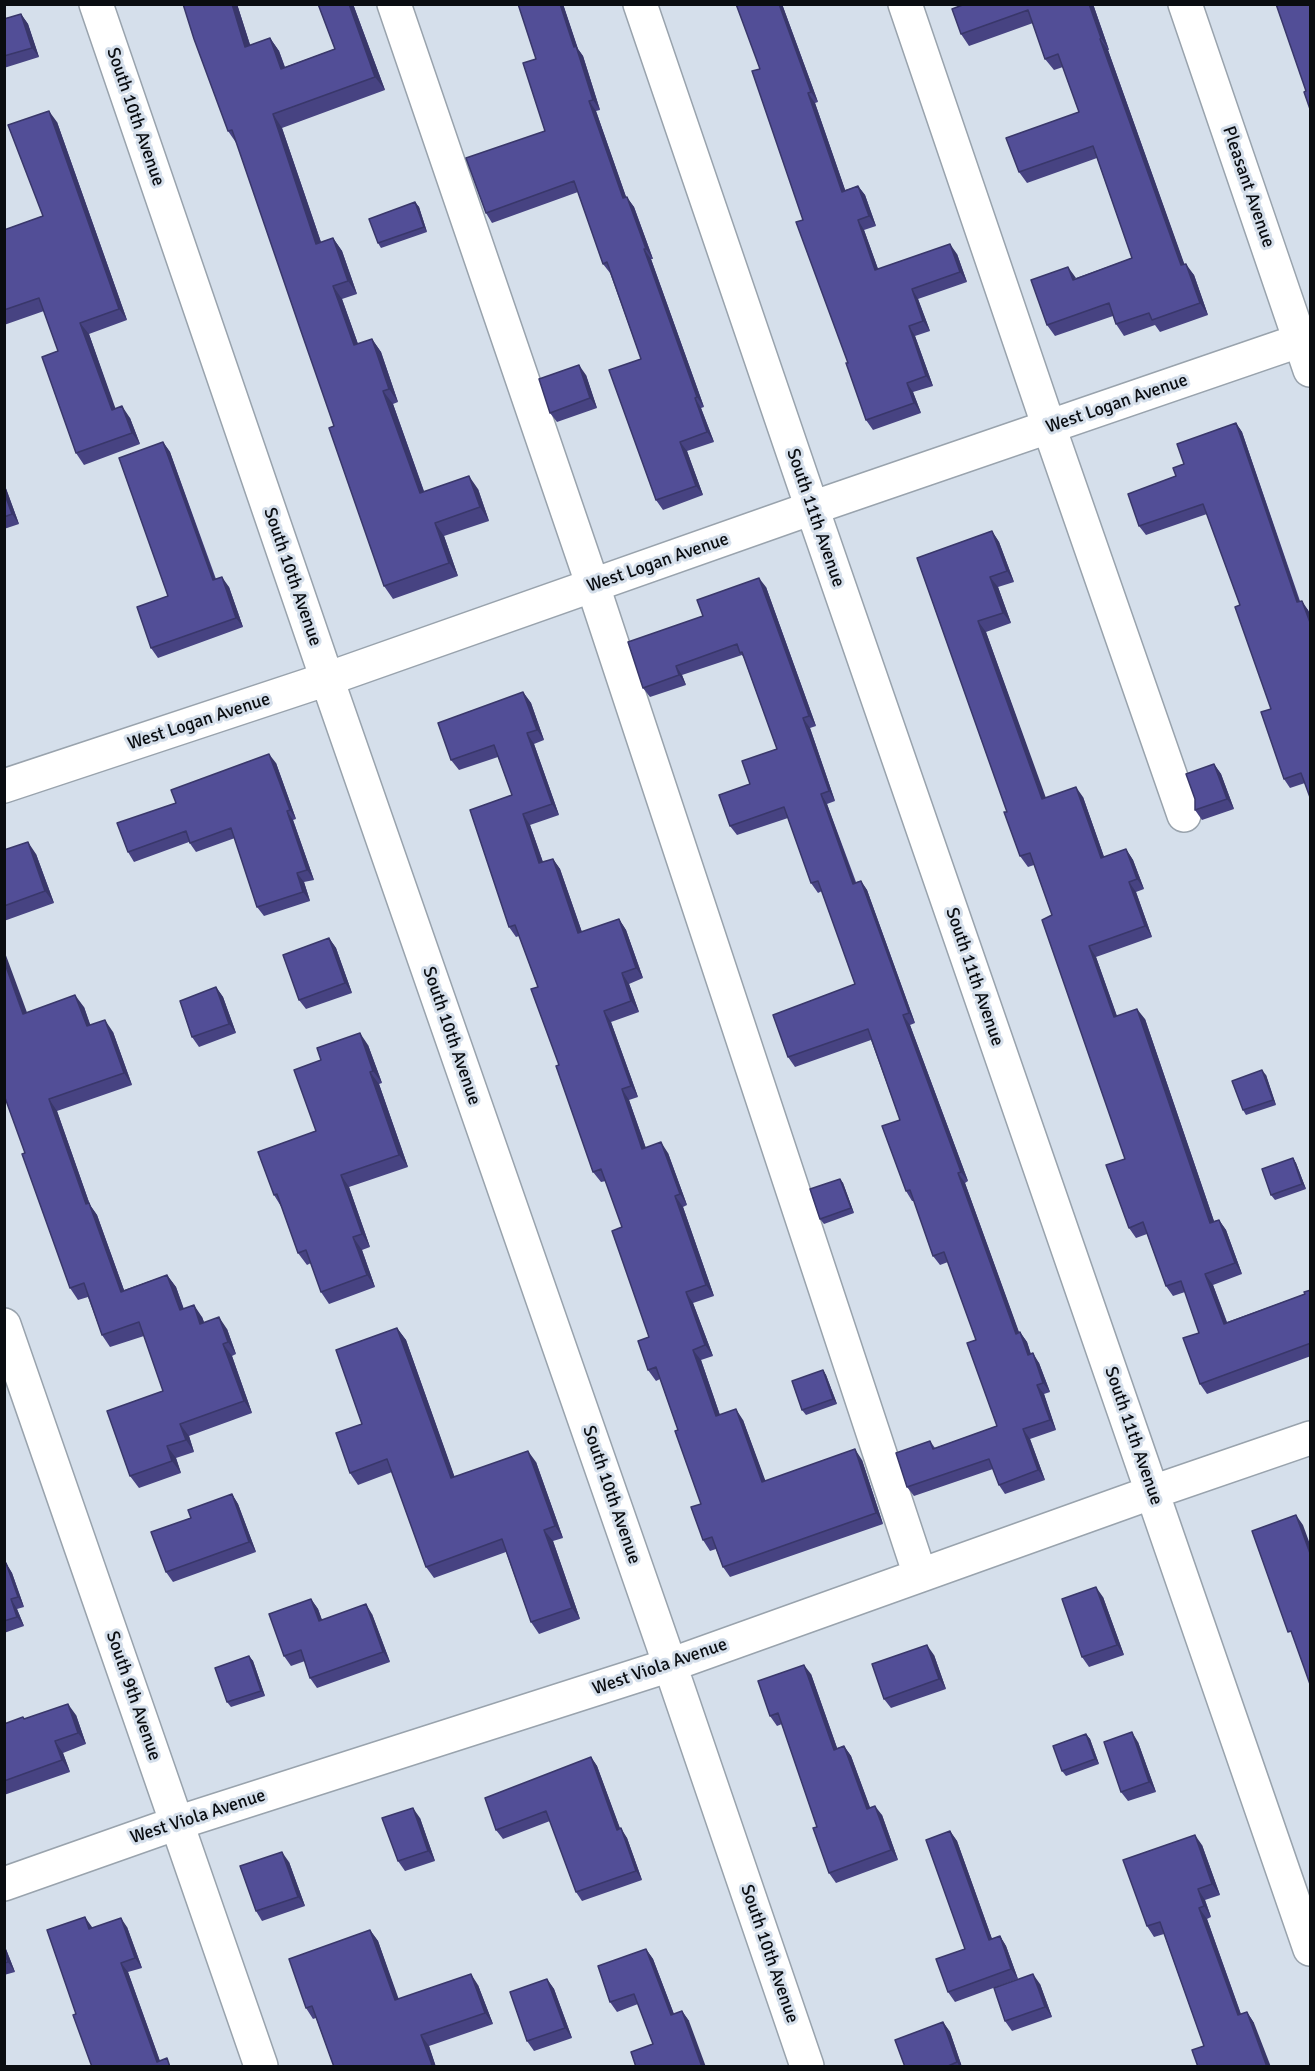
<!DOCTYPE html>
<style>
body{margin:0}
#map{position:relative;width:1315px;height:2071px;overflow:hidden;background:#d5dfeb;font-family:Signika,sans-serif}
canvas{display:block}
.frame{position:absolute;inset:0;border:6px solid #0a0d11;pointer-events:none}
</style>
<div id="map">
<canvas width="1315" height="2071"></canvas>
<div class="frame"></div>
</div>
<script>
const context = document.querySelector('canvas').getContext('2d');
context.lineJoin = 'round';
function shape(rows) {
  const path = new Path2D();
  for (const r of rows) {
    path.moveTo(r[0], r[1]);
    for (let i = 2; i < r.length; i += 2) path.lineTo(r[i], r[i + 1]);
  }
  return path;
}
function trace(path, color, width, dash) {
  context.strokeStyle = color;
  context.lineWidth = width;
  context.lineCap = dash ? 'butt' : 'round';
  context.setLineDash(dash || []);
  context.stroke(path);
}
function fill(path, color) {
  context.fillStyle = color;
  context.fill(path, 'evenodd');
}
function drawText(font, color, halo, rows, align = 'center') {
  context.font = font + ' Signika,sans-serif';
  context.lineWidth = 6;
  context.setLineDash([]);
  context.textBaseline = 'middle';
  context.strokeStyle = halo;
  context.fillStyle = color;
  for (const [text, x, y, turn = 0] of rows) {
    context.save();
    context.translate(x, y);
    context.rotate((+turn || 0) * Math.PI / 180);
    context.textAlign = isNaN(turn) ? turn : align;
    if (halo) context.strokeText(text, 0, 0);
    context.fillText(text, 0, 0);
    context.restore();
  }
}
const minor = shape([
 [96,4,327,679,670,1665,807,2066],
 [394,4,593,586,920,1575],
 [640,4,812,508,1310,1949],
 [905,4,1049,427,1184,815],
 [1185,4,1310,370],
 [4,786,327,679,812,508,1310,337],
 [4,1325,261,2066],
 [4,1884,177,1823,670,1665,1153,1492,1310,1438]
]);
trace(minor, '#99a3ad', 36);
trace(minor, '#fff', 33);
fill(shape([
 [237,4,250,45,270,38,279,51,285,67,335,49,318,4,353,4,385,90,282,128,321,242,333,238,342,251,357,294,342,299,358,344,372,339,381,352,398,402,393,404,424,491,478,489,489,521,444,536,458,576,393,599,384,586,334,426,237,144,228,131],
 [518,4,563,4,578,49,583,56,600,110,596,111,626,197,634,207,653,259,651,259,704,407,701,408,714,442,687,451,703,495,663,510,656,500,641,359,610,273,603,264,578,192,492,223,486,213,545,131,536,59],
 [782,4,818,102,815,103,845,190,858,186,865,195,876,226,864,230,878,269,957,254,967,282,918,299,930,331,915,336,933,386,913,392,921,413,873,430,866,420,803,220,760,69],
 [965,4,1093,4,1109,50,1108,50,1184,264,1194,275,1208,315,1160,332,1155,325,1124,336,1116,324,1113,316,1055,336,1047,325,1076,278,1132,258,1097,158,1027,183,1019,172,1079,112,1063,67,1054,70,1045,59,1033,23,969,46,961,34],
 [21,14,28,24,39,57,4,68,4,19],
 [57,122,127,320,89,334,115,409,130,418,140,444,84,465,76,453,58,351,44,311,4,325,4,230,43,216],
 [415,202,419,207,427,232,381,248,378,243],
 [586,375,597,408,557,422,550,413],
 [1236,423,1242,432,1300,601,1308,610,1311,616,1311,800,1305,783,1290,788,1284,779,1271,709,1240,605,1207,514,1146,535,1139,526,1184,464],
 [163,442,170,452,216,579,229,587,243,627,158,658,151,648,168,596],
 [4,483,19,524,4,529],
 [992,531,999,542,1014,582,998,587,1011,623,986,632,1045,798,1083,797,1104,857,1126,849,1133,860,1144,889,1136,892,1152,937,1096,957,1117,1016,1145,1019,1214,1221,1219,1220,1226,1230,1242,1274,1213,1285,1227,1322,1305,1294,1311,1290,1311,1356,1207,1394,1200,1384,1199,1333,1185,1292,1173,1296,1166,1286,1147,1234,1136,1238,1129,1228,1125,1159,1052,915,1034,865,1028,867,1020,856,1007,812,917,558],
 [766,587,816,726,810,728,835,801,827,804,856,882,861,881,867,890,915,1023,910,1025,968,1181,965,1183,1019,1333,1020,1332,1027,1342,1031,1354,1039,1363,1050,1392,1044,1394,1056,1430,1030,1439,1045,1480,1005,1494,999,1485,993,1469,914,1496,907,1487,930,1441,935,1448,997,1426,976,1340,948,1262,940,1265,933,1256,914,1201,912,1201,906,1191,900,1120,871,1040,795,1067,788,1057,855,984,822,891,818,893,811,883,788,818,737,835,730,826,750,784,777,749,744,658,742,655,682,675,686,685,650,697,643,688,703,616],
 [523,692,531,703,544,740,534,744,559,815,530,825,543,862,553,859,560,869,582,932,619,919,626,930,643,978,629,984,639,1012,611,1022,638,1097,629,1100,646,1148,668,1153,687,1205,683,1207,714,1296,693,1303,713,1356,701,1360,720,1415,743,1420,765,1481,862,1460,883,1524,730,1577,723,1567,716,1549,710,1551,703,1540,701,1504,678,1430,660,1379,656,1381,648,1370,649,1337,622,1227,606,1181,601,1182,593,1172,559,1065,538,987,519,936,516,937,509,927,512,795,498,757,459,770,451,760],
 [276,763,296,819,293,820,314,880,304,882,310,901,264,916,257,907,235,838,196,852,189,842,134,862,128,852,176,803],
 [1214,764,1221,774,1234,809,1202,820,1195,810,1195,799],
 [4,850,36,854,54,903,4,921],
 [329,938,336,948,352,993,306,1009,299,1000],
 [216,987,223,997,236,1033,199,1047,192,1037],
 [84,1007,90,1025,113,1032,132,1085,57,1111,90,1205,97,1215,124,1290,167,1275,176,1287,184,1309,202,1317,204,1322,227,1329,236,1354,232,1356,252,1413,189,1436,194,1452,176,1458,181,1473,139,1488,130,1476,163,1391,144,1336,110,1347,102,1335,88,1297,78,1300,70,1288,25,1153,27,1013],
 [368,1045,382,1083,379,1084,408,1167,349,1187,370,1247,362,1250,375,1287,329,1304,321,1292,311,1263,307,1265,298,1253,282,1208,274,1195,316,1131],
 [1266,1075,1276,1105,1246,1115,1243,1110],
 [1293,1158,1296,1163,1306,1189,1275,1200,1271,1195],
 [840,1179,843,1183,854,1213,824,1224,820,1219],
 [397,1328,406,1340,454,1476,536,1462,563,1538,553,1541,580,1619,539,1634,531,1622,506,1552,434,1578,426,1567,392,1472,358,1485,350,1473,362,1424],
 [823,1370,826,1375,837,1404,806,1415,802,1410],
 [232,1494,238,1504,256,1552,173,1582,166,1572,191,1518],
 [6,1563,12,1573,24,1607,17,1609,24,1626,4,1633,4,1564],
 [1103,1597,1124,1655,1089,1667,1082,1657],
 [311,1599,318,1609,322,1620,372,1614,390,1662,317,1688,310,1678,305,1661,291,1666,284,1656],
 [934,1655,946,1689,891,1708,884,1699],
 [249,1656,253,1661,265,1696,231,1707,227,1702],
 [811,1674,837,1748,844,1746,851,1756,870,1808,882,1815,898,1860,836,1883,829,1873,817,1827,782,1724,777,1726,770,1716],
 [76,1715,86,1744,63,1753,70,1772,4,1795,4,1724,23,1717,24,1719],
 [1086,1734,1090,1739,1099,1764,1066,1776,1062,1771],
 [1138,1742,1156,1792,1128,1801,1121,1792],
 [591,1757,597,1766,620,1829,627,1838,642,1880,582,1901,576,1892,550,1821,503,1839,496,1830],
 [420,1818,435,1861,405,1871,398,1861],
 [950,1831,957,1841,992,1939,1000,1936,1006,1946,1018,1979,955,2002,948,1992,965,1949],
 [1202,1845,1220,1895,1205,1900,1211,1917,1207,1919,1241,2014,1247,2012,1254,2023,1204,2046,1164,1934,1154,1937,1147,1926],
 [289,1862,305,1906,262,1921,256,1911],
 [127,1927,142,1968,128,1972,160,2061,92,2067,76,2014,92,1928],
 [370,1930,378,1941,398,1999,478,1985,493,2024,429,2046,436,2067,334,2067,316,2018,313,2019,306,2008],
 [4,1944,15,1972,4,1975],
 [646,1949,653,1959,674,2014,682,2011,689,2021,653,2044,638,2004,617,2012,610,2002],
 [547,1979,554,1989,572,2038,534,2051,527,2041],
 [1040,1984,1052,2017,1012,2031,1005,2021],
 [943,2022,950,2032,962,2067,905,2067]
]), '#474382');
fill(shape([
 [232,4,237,4,255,60,245,47],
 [349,4,353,4,385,90,375,77],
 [560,4,563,4,578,49,583,56,600,110,593,100,574,47],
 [779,4,782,4,818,102,811,92],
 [1089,4,1093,4,1109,50,1101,38],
 [21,14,28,24,39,57,32,48],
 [270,38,279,51,290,82,281,69],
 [1100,39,1108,50,1189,277,1181,265],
 [808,93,815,103,849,201,842,192],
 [589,101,596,111,630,208,623,198],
 [49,111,57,122,127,320,119,309],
 [273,114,282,128,326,257,316,244],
 [858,186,865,195,876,226,869,216],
 [627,197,634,207,653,259,646,249],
 [415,202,419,207,427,232,424,227],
 [858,220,864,230,882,280,875,270],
 [333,238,342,251,357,294,348,281],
 [950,244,957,254,967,282,960,272],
 [644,249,651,259,704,407,697,397],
 [1186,264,1194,275,1208,315,1200,303],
 [1068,267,1076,278,1073,280],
 [333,286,342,299,363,358,354,345],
 [912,289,918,299,930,331,923,321],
 [80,323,89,334,120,421,112,410],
 [909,326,915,336,933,386,926,376],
 [372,339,381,352,398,402,389,389],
 [579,365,586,375,597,408,590,398],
 [907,383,913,392,921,413,914,403],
 [383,391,393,404,429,506,420,493],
 [695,398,701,408,714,442,707,432],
 [122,406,130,418,140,444,132,433],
 [1236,423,1242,432,1303,612,1297,602],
 [163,442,170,452,219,590,213,580],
 [680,442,687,451,703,495,696,486],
 [469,476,478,489,489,521,480,507],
 [4,483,19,524,12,514,4,492],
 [435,523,444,536,458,576,449,563],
 [992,531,999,542,1014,582,1007,571],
 [222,577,229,587,243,627,236,618],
 [990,577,998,587,1011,623,1003,613],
 [759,578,766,587,816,726,809,716],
 [1302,601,1308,610,1311,616,1311,625],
 [978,621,986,632,1050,809,1042,799],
 [676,666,682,675,686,685,679,675],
 [523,692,531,703,544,740,537,730],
 [803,718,810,728,835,801,829,791],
 [527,733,534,744,559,815,552,804],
 [269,754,276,763,296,819,290,810],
 [1214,764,1221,774,1234,809,1227,799],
 [1076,787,1083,797,1108,868,1101,858],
 [821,794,827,804,859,893,853,884],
 [287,811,293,820,314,880,307,870],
 [523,814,530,825,547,874,539,863],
 [28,842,36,854,54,903,45,891],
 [1126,849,1133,860,1144,889,1137,879],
 [553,859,560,869,586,944,578,933],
 [297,873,304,882,310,901,303,892],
 [861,881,867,890,915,1023,909,1013],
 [1129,882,1136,892,1152,937,1145,926],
 [619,919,626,930,643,978,636,968],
 [329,938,336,948,352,993,345,983],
 [1089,946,1096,957,1121,1028,1114,1017],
 [4,950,32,1026,23,1014,4,961],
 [622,973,629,984,639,1012,631,1001],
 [216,987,223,997,236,1033,229,1024],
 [75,995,84,1007,95,1038,87,1026],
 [1137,1009,1145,1019,1218,1233,1210,1223],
 [604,1011,611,1022,638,1097,631,1086],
 [903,1015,910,1025,968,1181,961,1172],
 [105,1020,113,1032,132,1085,124,1073],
 [360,1033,368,1045,382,1083,373,1071],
 [1262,1070,1266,1075,1276,1105,1273,1100],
 [370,1072,379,1084,408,1167,399,1155],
 [622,1089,629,1100,650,1160,642,1149],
 [49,1099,57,1111,90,1205,97,1215,129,1304,121,1292,86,1204],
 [661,1142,668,1153,687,1205,680,1194],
 [1293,1158,1296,1163,1306,1189,1302,1184],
 [958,1173,965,1183,1023,1343,1016,1334],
 [341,1175,349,1187,370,1247,362,1234],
 [840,1179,843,1183,854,1213,851,1208],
 [675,1196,683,1207,714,1296,706,1285],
 [1219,1220,1226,1230,1242,1274,1235,1263],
 [353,1237,362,1250,375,1287,367,1275],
 [1205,1274,1213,1285,1231,1334,1224,1324],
 [167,1275,176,1287,188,1322,180,1310],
 [686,1292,693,1303,713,1356,705,1345],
 [194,1305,202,1317,209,1336,200,1324],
 [219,1317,227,1329,236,1354,228,1342],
 [397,1328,406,1340,459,1489,451,1478],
 [1020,1332,1027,1342,1034,1364,1028,1355],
 [223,1344,232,1356,252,1413,244,1401],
 [693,1350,701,1360,724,1427,716,1416],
 [1033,1353,1039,1363,1050,1392,1043,1383],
 [823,1370,826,1375,837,1404,833,1399],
 [1037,1385,1044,1394,1056,1430,1050,1420],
 [736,1409,743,1420,770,1493,762,1482],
 [180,1424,189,1436,194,1452,186,1440],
 [1023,1429,1030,1439,1045,1480,1038,1470],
 [167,1446,176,1458,181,1473,172,1461],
 [855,1449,862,1460,883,1524,876,1513],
 [528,1451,536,1462,563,1538,555,1526],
 [232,1494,238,1504,256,1552,249,1542],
 [1296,1515,1303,1525,1311,1547,1311,1556],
 [544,1530,553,1541,580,1619,572,1608],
 [6,1563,12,1573,24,1607,18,1597],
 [1096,1587,1103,1597,1124,1655,1117,1645],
 [11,1599,17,1609,24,1626,17,1617],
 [311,1599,318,1609,326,1631,319,1621],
 [366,1604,372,1614,390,1662,383,1652],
 [927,1645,934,1655,946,1689,939,1679],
 [249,1656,253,1661,265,1696,261,1691],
 [804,1665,811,1674,841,1759,834,1750],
 [68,1704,76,1715,86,1744,78,1733],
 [1132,1732,1138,1742,1156,1792,1149,1782],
 [1086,1734,1090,1739,1099,1764,1095,1759],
 [55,1741,63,1753,70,1772,62,1760],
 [844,1746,851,1756,874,1818,867,1809],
 [591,1757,597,1766,624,1839,617,1830],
 [875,1806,882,1815,898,1860,891,1850],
 [413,1808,420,1818,435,1861,428,1851],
 [621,1828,627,1838,642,1880,636,1871],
 [950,1831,957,1841,996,1950,989,1940],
 [1195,1835,1202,1845,1220,1895,1212,1884],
 [282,1852,289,1862,305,1906,298,1897],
 [1198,1889,1205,1900,1211,1917,1204,1906],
 [1199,1908,1207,1919,1245,2026,1238,2015],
 [85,1917,92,1927,96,1939,89,1929],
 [121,1918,127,1927,142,1968,135,1958],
 [370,1930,378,1941,403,2011,395,2000],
 [1000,1936,1006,1946,1018,1979,1011,1969],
 [4,1944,15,1972,8,1962,4,1953],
 [646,1949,653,1959,678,2025,671,2015],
 [121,1963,128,1972,162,2067,157,2062],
 [471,1974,478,1985,493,2024,485,2013],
 [1033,1974,1040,1984,1052,2017,1045,2007],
 [547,1979,554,1989,572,2038,565,2028],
 [682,2011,689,2021,706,2067,702,2067],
 [1247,2012,1254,2023,1271,2067,1267,2067],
 [943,2022,950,2032,962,2067,960,2067,957,2062],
 [421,2035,429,2046,436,2067,432,2067,432,2065]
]), '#39376a');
const building = shape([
 [183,4,232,4,245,47,270,38,281,69,335,49,318,4,349,4,375,77,273,114,316,244,333,238,348,281,333,286,354,345,372,339,389,389,383,391,420,493,469,476,480,507,435,523,449,563,384,586,329,428,334,426,302,334,232,130,228,131,194,39,183,4],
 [518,4,560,4,574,47,576,46,593,100,589,101,623,198,627,197,646,249,644,249,697,397,695,398,707,432,680,442,696,486,656,500,609,370,641,359,607,262,603,264,574,181,486,213,466,158,545,131,523,63,536,59,518,4],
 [736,4,779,4,811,92,808,93,842,192,858,186,869,216,858,220,875,270,950,244,960,272,912,289,923,321,909,326,926,376,907,383,914,403,866,420,846,363,848,363,796,222,803,220,752,71,760,69,736,4],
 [965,4,1089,4,1101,38,1100,39,1181,265,1186,264,1200,303,1152,320,1149,313,1116,324,1109,303,1047,325,1031,280,1068,267,1073,280,1132,258,1093,146,1019,172,1006,138,1079,112,1058,54,1045,59,1028,10,961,34,952,9,965,4],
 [1276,4,1311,4,1311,112,1304,92,1306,91,1276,4],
 [21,14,32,48,4,56,4,19,21,14],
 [49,111,119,309,80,323,112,410,122,406,132,433,76,453,42,357,58,351,39,298,4,310,4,230,43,216,8,125,49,111],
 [415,202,424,227,378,243,369,219,415,202],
 [579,365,590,398,550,413,539,379,579,365],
 [1236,423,1297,602,1302,601,1311,625,1311,800,1301,773,1284,779,1261,712,1271,709,1235,607,1240,605,1203,504,1139,526,1128,494,1176,476,1173,468,1184,464,1177,444,1236,423],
 [163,442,213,580,222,577,236,618,151,648,137,607,168,596,119,458,163,442],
 [4,492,12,514,4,517,4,492],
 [992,531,1007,571,990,577,1003,613,978,621,1042,799,1076,787,1101,858,1126,849,1137,879,1129,882,1145,926,1089,946,1114,1017,1137,1009,1210,1223,1219,1220,1235,1263,1205,1274,1224,1324,1305,1294,1304,1292,1311,1290,1311,1343,1200,1384,1183,1338,1199,1333,1181,1281,1166,1286,1143,1222,1129,1228,1106,1165,1125,1159,1042,920,1052,915,1030,853,1020,856,1004,812,1007,812,917,558,992,531],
 [759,578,809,716,803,718,829,791,821,794,853,884,861,881,909,1013,903,1015,961,1172,958,1173,1016,1334,1020,1332,1028,1355,1033,1353,1043,1383,1037,1385,1050,1420,1023,1429,1038,1470,999,1485,989,1459,907,1487,896,1453,930,1441,933,1449,997,1426,967,1343,976,1340,944,1252,933,1256,910,1190,906,1191,882,1126,900,1120,868,1029,788,1057,773,1015,855,984,818,881,811,883,784,807,730,826,719,795,750,784,742,761,777,749,742,652,740,653,737,644,676,666,679,675,643,688,628,642,703,616,697,600,759,578],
 [523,692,537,730,527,733,552,804,523,814,539,863,553,859,578,933,619,919,636,968,622,973,631,1001,604,1011,631,1086,622,1089,642,1149,661,1142,680,1194,675,1196,706,1285,686,1292,705,1345,693,1350,716,1416,736,1409,762,1482,855,1449,876,1513,723,1567,712,1537,703,1540,691,1507,701,1504,675,1431,678,1430,656,1367,648,1370,638,1341,649,1337,612,1231,622,1227,601,1169,593,1172,556,1066,559,1065,531,989,538,987,515,925,509,927,470,810,512,795,494,745,451,760,438,723,523,692],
 [269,754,290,810,287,811,307,870,297,873,303,892,257,907,231,828,190,843,186,831,128,852,117,823,176,803,171,790,269,754],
 [1214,764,1227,799,1195,810,1195,799,1186,774,1214,764],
 [28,842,45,891,4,906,4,850,28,842],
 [329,938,345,983,299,1000,283,955,329,938],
 [4,961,23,1014,75,995,87,1026,105,1020,124,1073,49,1099,86,1204,89,1203,121,1292,167,1275,180,1310,194,1305,200,1324,219,1317,228,1342,223,1344,244,1401,180,1424,186,1440,167,1446,172,1461,130,1476,107,1411,163,1391,139,1322,102,1335,84,1283,70,1288,22,1154,25,1153,4,1095,4,961],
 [216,987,229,1024,192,1037,180,1001,216,987],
 [360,1033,373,1071,370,1072,399,1155,341,1175,362,1234,353,1237,367,1275,321,1292,306,1250,298,1253,277,1194,274,1195,258,1152,316,1131,294,1070,321,1060,317,1048,360,1033],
 [1262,1070,1273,1100,1243,1110,1232,1081,1262,1070],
 [1293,1158,1302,1184,1271,1195,1262,1169,1293,1158],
 [840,1179,851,1208,820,1219,810,1189,840,1179],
 [397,1328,451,1478,528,1451,555,1526,544,1530,572,1608,531,1622,502,1539,426,1567,387,1459,350,1473,336,1433,362,1424,336,1350,397,1328],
 [823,1370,833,1399,802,1410,792,1381,823,1370],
 [232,1494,249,1542,166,1572,151,1532,191,1518,188,1510,232,1494],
 [1296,1515,1311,1556,1311,1687,1291,1631,1288,1632,1252,1531,1296,1515],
 [6,1563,18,1597,11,1599,17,1617,4,1621,4,1564,6,1563],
 [1096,1587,1117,1645,1082,1657,1062,1599,1096,1587],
 [311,1599,319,1621,366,1604,383,1652,310,1678,301,1650,284,1656,269,1614,311,1599],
 [927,1645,939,1679,884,1699,872,1664,927,1645],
 [249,1656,261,1691,227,1702,215,1668,249,1656],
 [804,1665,834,1750,844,1746,867,1809,875,1806,891,1850,829,1873,813,1828,817,1827,778,1713,770,1716,758,1681,804,1665],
 [68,1704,78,1733,55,1741,62,1760,4,1781,4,1724,23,1717,24,1719,68,1704],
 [1132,1732,1149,1782,1121,1792,1104,1742,1132,1732],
 [1086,1734,1095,1759,1062,1771,1053,1746,1086,1734],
 [591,1757,617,1830,621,1828,636,1871,576,1892,546,1811,496,1830,485,1798,591,1757],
 [413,1808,428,1851,398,1861,382,1818,413,1808],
 [950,1831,989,1940,1000,1936,1011,1969,948,1992,936,1959,965,1949,926,1840,950,1831],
 [1195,1835,1212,1884,1198,1889,1204,1906,1199,1908,1238,2015,1247,2012,1267,2067,1198,2067,1192,2050,1204,2046,1160,1922,1147,1926,1123,1860,1195,1835],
 [282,1852,298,1897,256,1911,240,1866,282,1852],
 [85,1917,89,1929,121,1918,135,1958,121,1963,157,2062,167,2058,170,2067,92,2067,73,2015,76,2014,47,1930,85,1917],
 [370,1930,395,2000,471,1974,485,2013,421,2035,432,2065,428,2067,334,2067,312,2006,306,2008,289,1959,370,1930],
 [646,1949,671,2015,682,2011,702,2067,636,2067,631,2052,653,2044,634,1994,610,2002,598,1966,646,1949],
 [4,1953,8,1962,4,1963,4,1953],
 [1033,1974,1045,2007,1005,2021,994,1988,1033,1974],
 [547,1979,565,2028,527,2041,510,1992,547,1979],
 [943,2022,957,2062,946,2067,905,2067,895,2040,943,2022]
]);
fill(building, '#524e97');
trace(building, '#39376a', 1.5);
drawText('18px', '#0a0d11', '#d5dfeb', [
 ["South 10th Avenue",135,117,71],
 ["Pleasant Avenue",1248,187,71],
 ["West Logan Avenue",1117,404,-19],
 ["South 11th Avenue",815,518,71],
 ["West Logan Avenue",658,563,-19],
 ["South 10th Avenue",292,577,71],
 ["West Logan Avenue",199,722,-18],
 ["South 11th Avenue",974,977,71],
 ["South 10th Avenue",451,1036,71],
 ["South 11th Avenue",1133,1436,71],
 ["South 10th Avenue",611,1495,71],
 ["West Viola Avenue",660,1667,-19],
 ["South 9th Avenue",133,1696,71],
 ["West Viola Avenue",198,1817,-18],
 ["South 10th Avenue",769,1954,71]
]);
</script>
